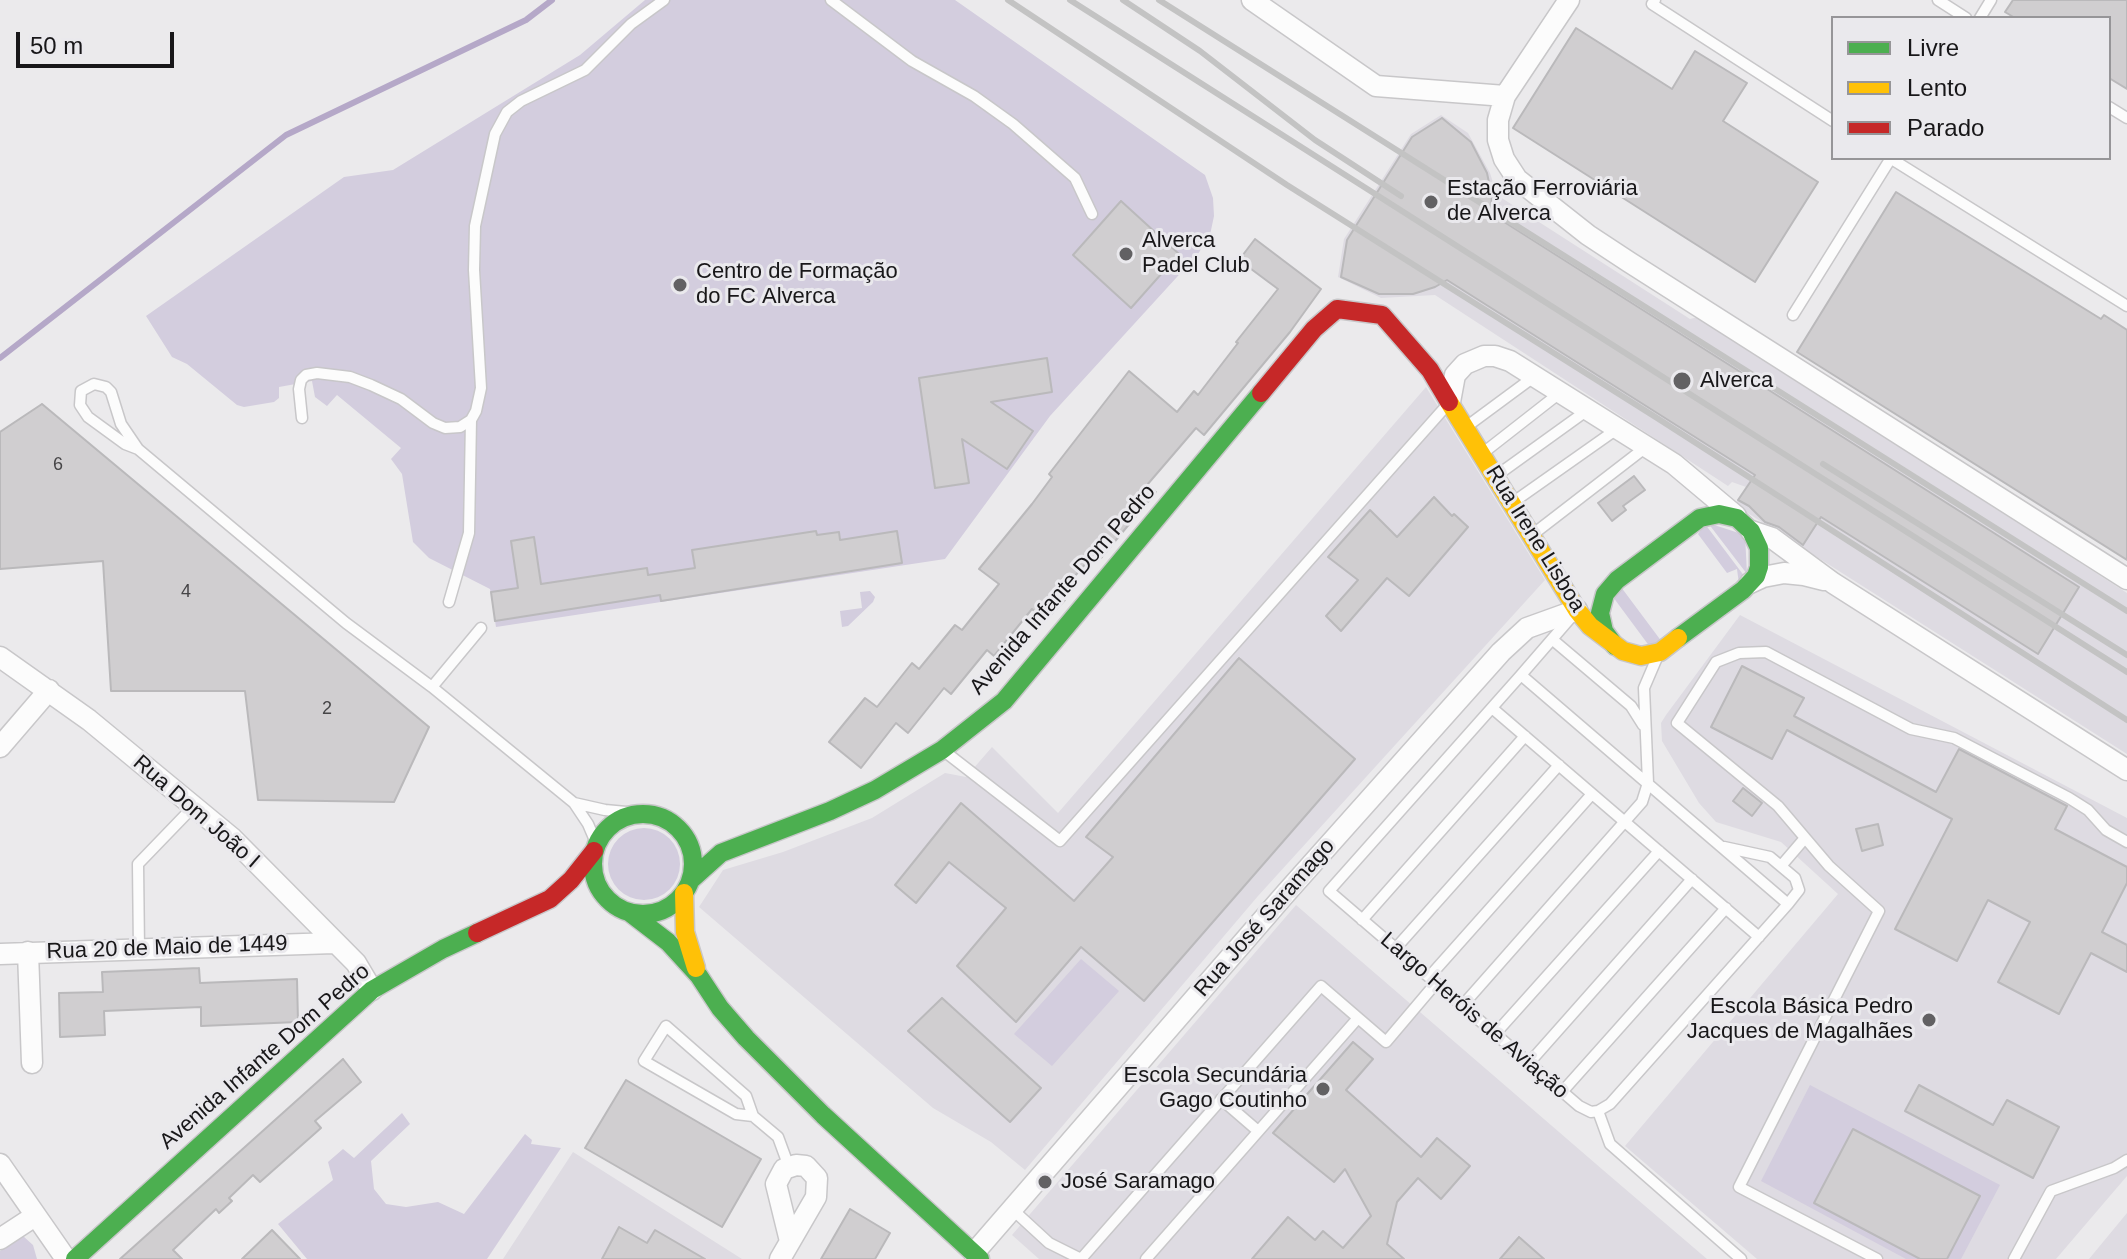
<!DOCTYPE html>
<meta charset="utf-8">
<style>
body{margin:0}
#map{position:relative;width:2127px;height:1259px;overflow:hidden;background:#ebeaec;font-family:Helvetica,sans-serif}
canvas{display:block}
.legend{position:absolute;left:1831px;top:16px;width:280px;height:144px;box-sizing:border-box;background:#eae9ed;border:2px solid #969598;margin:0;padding:10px 14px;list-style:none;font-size:24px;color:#181719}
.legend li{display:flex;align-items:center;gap:16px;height:40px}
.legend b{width:40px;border:2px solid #969598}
.scale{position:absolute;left:16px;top:32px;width:158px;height:36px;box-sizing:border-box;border:4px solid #181719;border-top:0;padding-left:10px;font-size:24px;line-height:28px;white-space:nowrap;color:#181719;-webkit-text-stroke:6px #eae9ed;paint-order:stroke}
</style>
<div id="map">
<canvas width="2127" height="1259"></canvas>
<ul class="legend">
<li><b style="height:10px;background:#4caf50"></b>Livre</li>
<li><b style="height:10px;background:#ffc107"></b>Lento</li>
<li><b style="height:10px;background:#c62828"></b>Parado</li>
</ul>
<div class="scale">50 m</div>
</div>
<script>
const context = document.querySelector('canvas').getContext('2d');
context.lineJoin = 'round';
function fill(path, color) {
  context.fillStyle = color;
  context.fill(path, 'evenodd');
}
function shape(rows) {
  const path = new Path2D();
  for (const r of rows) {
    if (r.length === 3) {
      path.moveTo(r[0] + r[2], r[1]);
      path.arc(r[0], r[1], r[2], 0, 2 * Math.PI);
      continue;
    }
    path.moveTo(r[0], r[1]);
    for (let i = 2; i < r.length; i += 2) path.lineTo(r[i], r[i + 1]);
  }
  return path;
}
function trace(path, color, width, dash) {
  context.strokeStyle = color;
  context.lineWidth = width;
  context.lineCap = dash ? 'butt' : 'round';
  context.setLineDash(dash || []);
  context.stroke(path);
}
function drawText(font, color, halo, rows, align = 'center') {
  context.font = font + ' Helvetica,sans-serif';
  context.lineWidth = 6;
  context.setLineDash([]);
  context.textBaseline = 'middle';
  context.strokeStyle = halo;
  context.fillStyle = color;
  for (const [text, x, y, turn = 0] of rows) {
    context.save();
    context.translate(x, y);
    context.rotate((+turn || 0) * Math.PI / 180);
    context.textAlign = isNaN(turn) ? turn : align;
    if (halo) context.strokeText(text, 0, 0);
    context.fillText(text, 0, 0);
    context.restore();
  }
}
fill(shape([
 [1441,115,1468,133,1490,173,1497,195,1690,319,1698,317,2127,593,2127,754,1735,505,1746,487,1732,482,1728,486,1435,295,1381,298,1338,277,1344,239,1411,134],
 [1426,387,1545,580,1258,896,1025,1170,991,1142,933,1108,699,907,723,870,783,852,872,818,945,773,966,777,992,747,1058,813],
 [1740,615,2127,818,2127,1176,2056,1259,1757,1259,1625,1146,1838,894,1781,842,1716,822,1699,803,1662,741,1661,723,1666,715],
 [1296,905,1603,1170,1707,1259,1039,1259,1012,1235],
 [573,1152,742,1259,503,1259],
 [2127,1213,2127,1259,2089,1259]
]), '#dedbe2');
fill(shape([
 [645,0,955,0,1205,175,1213,198,1214,216,1210,235,1198,254,1050,416,945,559,496,627,490,589,429,558,413,542,402,474,391,459,401,448,337,395,327,406,315,397,312,381,279,387,279,398,274,402,244,407,237,405,187,364,172,357,146,316,344,177,393,170,580,55],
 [1708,523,1745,535,1747,574],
 [1705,524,1745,577,1739,584,1737,569,1727,573,1698,534],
 [1621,587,1662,642,1650,647,1613,597],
 [870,591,875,597,873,602,848,626,842,627,840,611,862,608,860,592],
 [644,864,36],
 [1081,959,1119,991,1052,1066,1014,1034],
 [1810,1085,2000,1185,1961,1259,1906,1259,1761,1181],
 [402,1113,410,1124,371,1161,374,1189,386,1204,406,1207,438,1202,464,1214,525,1134,532,1140,531,1144,561,1148,487,1259,307,1259,278,1224,333,1180,328,1162,343,1149,354,1158],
 [23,1236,33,1245,37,1259,0,1259,0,1251]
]), '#d3cdde');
trace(shape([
 [0,358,286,135,526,20,552,0]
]), '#b5a8c8', 6);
const building = shape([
 [2013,0,2127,0,2127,89,2109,78,2109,18,2015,18,2005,12,2013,0],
 [1576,28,1672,89,1695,51,1747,83,1723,121,1818,182,1755,282,1513,128,1576,28],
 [1442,118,1471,142,1487,173,1492,197,1490,213,2079,587,2038,654,1821,517,1803,545,1779,527,1765,522,1749,506,1738,500,1755,475,1447,280,1435,287,1413,294,1379,294,1341,277,1347,240,1412,137,1442,118],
 [1896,192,2101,319,2104,315,2127,330,2127,560,1797,352,1896,192],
 [1121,201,1179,254,1131,308,1073,255,1121,201],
 [1255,239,1321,289,1290,332,1204,435,1196,428,1147,485,1156,492,1101,558,1095,553,1059,594,1065,600,1045,621,1032,609,994,656,987,650,951,694,944,688,908,733,896,723,861,768,829,742,865,698,877,707,912,663,919,669,955,625,962,630,999,584,979,569,1032,504,1052,477,1049,474,1129,371,1177,412,1194,391,1198,395,1238,343,1236,342,1278,289,1239,260,1255,239],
 [1047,358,1052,392,991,402,1033,431,1007,469,962,439,969,483,935,488,919,378,1047,358],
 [42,404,429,727,394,802,258,800,245,691,111,691,103,561,0,569,0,432,42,404],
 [1634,476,1645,490,1623,506,1626,510,1612,521,1598,503,1634,476],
 [1434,497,1452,516,1454,514,1468,527,1409,596,1387,578,1341,631,1326,616,1358,580,1328,557,1370,510,1397,537,1434,497],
 [816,531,817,535,839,532,840,540,897,531,902,563,661,601,660,595,495,621,491,592,518,588,511,541,534,537,541,584,647,568,648,575,695,568,692,550,816,531],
 [1239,658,1355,759,1144,1001,1081,947,1016,1022,957,966,1006,908,949,862,916,903,895,885,961,803,1074,901,1113,857,1086,837,1239,658],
 [1742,666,1804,698,1794,716,1936,792,1959,749,2067,806,2055,829,2127,867,2127,883,2102,932,2127,945,2127,972,2091,953,2059,1014,1998,982,2030,922,1988,900,1957,961,1895,929,1952,819,1787,730,1772,759,1711,727,1742,666],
 [1743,788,1762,803,1752,816,1733,801,1743,788],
 [1878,824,1883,845,1862,851,1856,829,1878,824],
 [199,968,200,983,297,979,298,1022,201,1026,201,1007,104,1011,105,1035,60,1037,59,993,103,992,102,972,199,968],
 [942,998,1041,1088,1010,1122,908,1031,942,998],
 [1353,1042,1373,1059,1346,1090,1421,1157,1437,1138,1470,1166,1441,1199,1418,1178,1397,1202,1387,1244,1404,1259,1252,1259,1288,1217,1315,1240,1323,1231,1343,1248,1371,1216,1345,1169,1334,1182,1273,1133,1353,1042],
 [343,1059,361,1082,315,1121,321,1128,260,1182,253,1175,229,1198,232,1201,219,1213,216,1209,173,1250,182,1259,120,1259,343,1059],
 [626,1080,761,1159,722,1227,585,1148,626,1080],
 [1919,1085,1993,1125,2007,1100,2059,1127,2033,1178,1905,1111,1919,1085],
 [1853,1129,1980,1196,1947,1259,1920,1259,1814,1203,1853,1129],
 [850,1209,890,1233,875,1259,821,1259,850,1209],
 [619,1227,647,1243,655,1230,705,1259,602,1259,619,1227],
 [272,1230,300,1259,242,1259,272,1230],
 [1519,1237,1544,1259,1500,1259,1519,1237]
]);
fill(building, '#d0ced0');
trace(building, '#bab9bb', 2);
const lane = shape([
 [831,0,912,61,974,96,1013,124,1075,178,1092,214],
 [1655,0,1652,4,1833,121],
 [1938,0,1966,18],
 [1980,18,1991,0],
 [2109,107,2127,118],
 [1890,158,2127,306],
 [1793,315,1891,158],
 [302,418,299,389,301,380,306,375,317,373,350,377,371,385,401,399,433,423,445,428,460,427,471,420,476,411,481,388,474,270,475,226,495,134,507,112,521,101,585,70,631,24,664,0],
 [1466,427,1535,376],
 [138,449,125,444,88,417,80,405,81,391,94,384,106,387,111,392,121,424,138,449,346,623,432,687,574,803,588,824,597,845],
 [1483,453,1561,392],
 [1496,476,1589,409],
 [1512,503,1617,429],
 [1532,535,1646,447],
 [449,602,469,533,471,420],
 [1553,640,1631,706,1643,725],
 [1521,675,1788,904,1610,1104,1598,1111,1591,1112,1579,1106,1329,891,1521,675],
 [1521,675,1573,615],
 [432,687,481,628],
 [1492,708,1759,937],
 [944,751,1060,841,1448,404],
 [574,803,605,810,637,813],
 [1724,847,1770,857,1795,878,1799,890,1788,904],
 [1781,866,1805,838],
 [1362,920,1525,736],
 [1395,949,1559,765],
 [139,950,138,864,193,807],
 [1429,977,1592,794],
 [1462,1006,1642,802,1648,783,1644,688,1656,660],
 [1495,1034,1659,851],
 [1529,1063,1692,879],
 [1562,1092,1726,908],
 [1221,1099,1258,1131],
 [1598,1111,1610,1144,1741,1259],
 [753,1116,736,1114,644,1061,666,1026,746,1096,753,1116,778,1137,789,1167],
 [1012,1209,1049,1243,1081,1259],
 [1081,1259,1321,986,1386,1042,1436,983],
 [1146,1259,1358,1018],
 [1877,1259,1739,1187,1879,911,1829,866,1778,806,1677,723,1716,662,1739,653,1766,652,1911,729,1954,738,2069,798,2088,810,2106,830,2127,842],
 [2014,1259,2051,1191,2114,1168,2127,1160]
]);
const street = shape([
 [1252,0,1376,86,1505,96],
 [1569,0,1505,96,1498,120,1498,140,1504,159,1517,179,1588,235,1629,262,2127,579],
 [1450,402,1455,375,1465,364,1484,356,1495,356,1510,361,1674,464,1736,516],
 [1751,531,1772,538,1833,583,2127,770],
 [1750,583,1763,577,1784,573,1804,575,1824,580],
 [0,657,89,720,232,838,356,963,372,990],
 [0,747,49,690],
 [28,952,32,1063],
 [0,954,334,943],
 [0,1164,66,1259],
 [0,1239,35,1216],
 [974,1253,1286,893,1501,652,1527,628,1577,610],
 [780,1259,816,1197,817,1178,806,1166,796,1165,784,1169,776,1184,790,1241]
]);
const fast = shape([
 [1615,646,1604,631,1600,613,1605,594,1617,580,1700,518,1719,514,1737,518,1751,531,1759,548,1759,567,1756,576,1743,590,1678,638],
 [643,864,50],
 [692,879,721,853,830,811,875,790,942,750,1004,701,1261,393],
 [629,912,668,942,699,976,720,1008,746,1038,823,1115,980,1259],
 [75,1259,372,990,443,949,477,933]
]);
const slow = shape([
 [1449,402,1577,610,1590,626,1623,651,1641,656,1660,652,1678,638],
 [684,893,685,932,696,968]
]);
const jam = shape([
 [1261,393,1314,329,1337,309,1382,315,1430,370,1449,402],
 [477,933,550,899,571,880,594,851]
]);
trace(lane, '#c8c7c9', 13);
trace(street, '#c8c7c9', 23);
trace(fast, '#c8c7c9', 21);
trace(slow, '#c8c7c9', 21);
trace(jam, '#c8c7c9', 21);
trace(lane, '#fcfcfc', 10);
trace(street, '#fcfcfc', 20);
trace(fast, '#4caf50', 18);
trace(slow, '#ffc107', 18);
trace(jam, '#c62828', 18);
trace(shape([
 [1008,0,1287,185,1657,418,2127,720],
 [1070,0,2127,672],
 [1123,0,1200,51,1315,140,1401,196],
 [1159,0,2127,611],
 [1823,464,2127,655]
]), '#c3c3c3', 6);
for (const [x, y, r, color] of [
 [1431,202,8,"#626163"],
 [1126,254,8,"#626163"],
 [680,285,8,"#626163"],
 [1682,381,10,"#626163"],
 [1929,1020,8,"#626163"],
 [1323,1089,8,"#626163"],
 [1045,1182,8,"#626163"]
]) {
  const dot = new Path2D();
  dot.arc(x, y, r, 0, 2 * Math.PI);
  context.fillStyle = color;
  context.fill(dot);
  trace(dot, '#eae9ed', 3);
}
drawText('18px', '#464547', null, [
 ["6",58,465],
 ["4",186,592],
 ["2",327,709]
]);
drawText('22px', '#181719', '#eae9ed', [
 ["Estação Ferroviária",1447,189],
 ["de Alverca",1447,214],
 ["Alverca",1142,241],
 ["Padel Club",1142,266],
 ["Centro de Formação",696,272],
 ["do FC Alverca",696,297],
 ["Alverca",1700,381],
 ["Escola Básica Pedro",1913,1007,"right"],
 ["Jacques de Magalhães",1913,1032,"right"],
 ["Escola Secundária",1307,1076,"right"],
 ["Gago Coutinho",1307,1101,"right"],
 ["José Saramago",1061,1182]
], 'left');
drawText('22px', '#181719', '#eae9ed', [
 ["Rua Irene Lisboa",1535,539,58],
 ["Avenida Infante Dom Pedro",1063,590,-49],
 ["Rua Dom João I",196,812,41],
 ["Rua José Saramago",1265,918,-49],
 ["Rua 20 de Maio de 1449",167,948,-2],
 ["Largo Heróis de Aviação",1474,1016,41],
 ["Avenida Infante Dom Pedro",265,1057,-41]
]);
</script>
